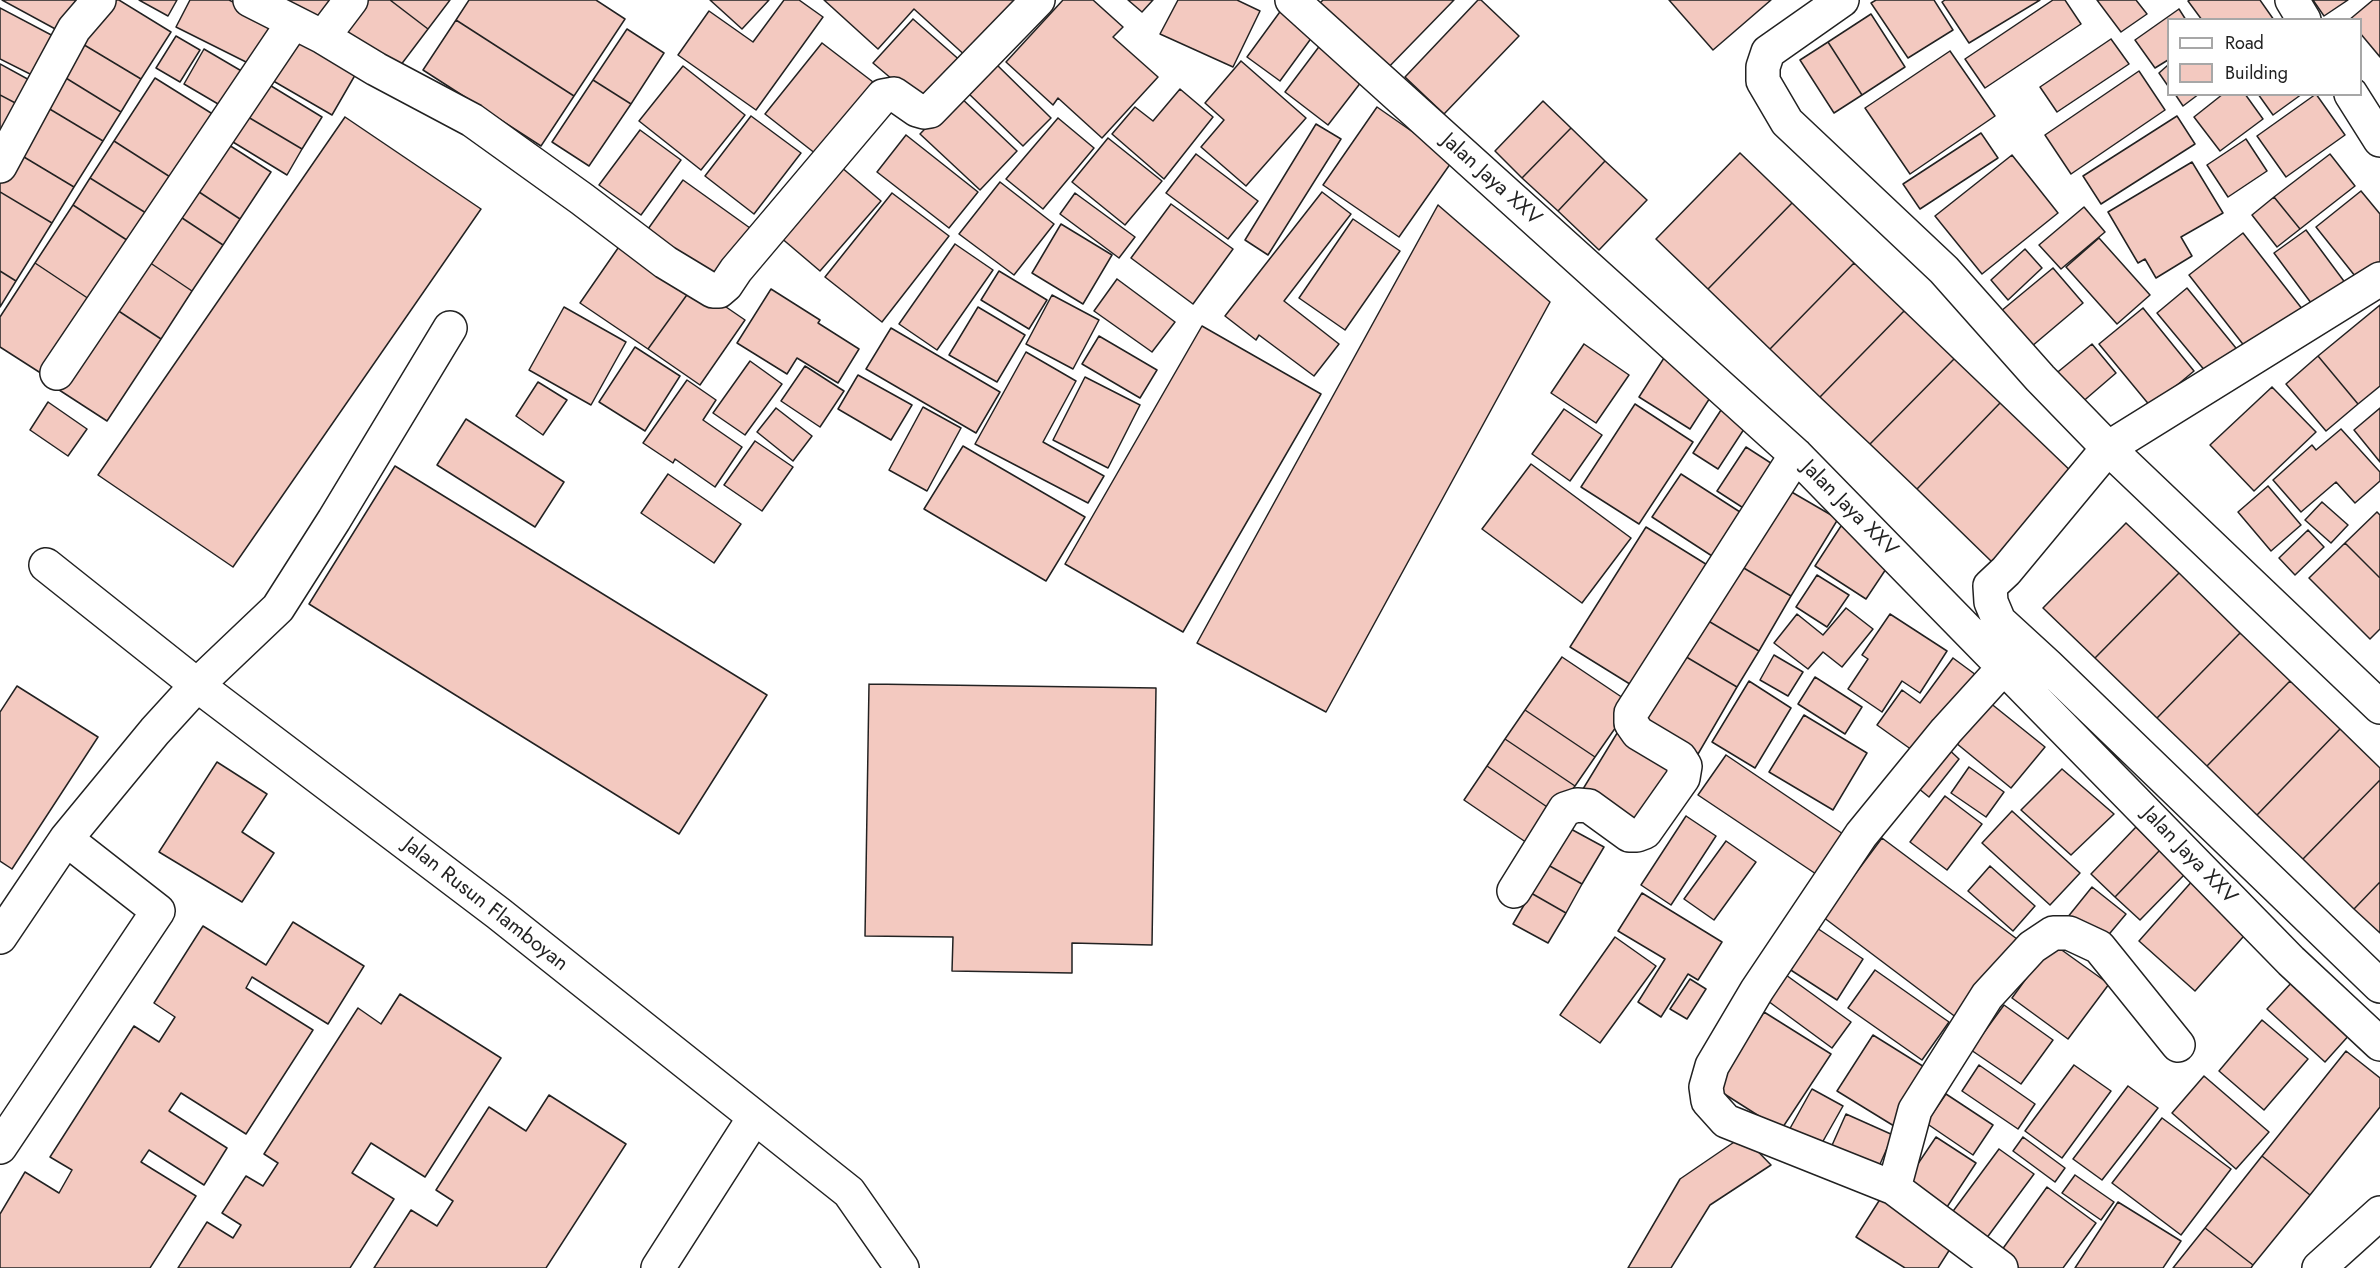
<!DOCTYPE html>
<style>
body{margin:0}
#map{position:relative;width:2380px;height:1268px;overflow:hidden;background:#fff;font-family:Jost,sans-serif}
canvas{display:block}
.legend{position:absolute;left:2167px;top:18px;width:195px;height:78px;box-sizing:border-box;background:#fff;border:2px solid #a7a7a7;margin:0;padding:8px 10px;list-style:none;font-size:18px;color:#222}
.legend li{display:flex;align-items:center;gap:12px;height:30px}
.legend b{width:30px;border:2px solid #a7a7a7}
</style>
<div id="map">
<canvas width="2380" height="1268"></canvas>
<ul class="legend">
<li><b style="height:8px;background:#fff"></b>Road</li>
<li><b style="height:16px;background:#f3c9c0"></b>Building</li>
</ul>
</div>
<script>
const context = document.querySelector('canvas').getContext('2d');
context.lineJoin = 'round';
function fill(path, color) {
  context.fillStyle = color;
  context.fill(path, 'evenodd');
}
function shape(rows) {
  const path = new Path2D();
  for (const r of rows) {
    path.moveTo(r[0], r[1]);
    for (let i = 2; i < r.length; i += 2) path.lineTo(r[i], r[i + 1]);
  }
  return path;
}
function trace(path, color, width, dash) {
  context.strokeStyle = color;
  context.lineWidth = width;
  context.lineCap = dash ? 'butt' : 'round';
  context.setLineDash(dash || []);
  context.stroke(path);
}
function drawText(font, color, halo, rows, align = 'center') {
  context.font = font + ' Jost,sans-serif';
  context.lineWidth = 4.5;
  context.setLineDash([]);
  context.textBaseline = 'middle';
  context.strokeStyle = halo;
  context.fillStyle = color;
  for (const [text, x, y, turn = 0] of rows) {
    context.save();
    context.translate(x, y);
    context.rotate((+turn || 0) * Math.PI / 180);
    context.textAlign = isNaN(turn) ? turn : align;
    if (halo) context.strokeText(text, 0, 0);
    context.fillText(text, 0, 0);
    context.restore();
  }
}
const building = shape([
 [2,0,76,0,59,31,2,0],
 [108,0,119,0,171,32,141,79,81,43,108,0],
 [139,0,177,0,168,16,139,0],
 [190,0,229,0,280,25,258,68,176,27,190,0],
 [276,0,336,0,328,20,276,0],
 [365,0,390,0,428,29,394,74,339,34,365,0],
 [390,0,450,0,428,29,390,0],
 [469,0,596,0,625,19,574,96,456,20,469,0],
 [710,0,769,0,742,29,710,0],
 [784,0,799,0,823,17,756,110,678,55,709,11,753,42,784,0],
 [824,0,1021,0,968,58,914,9,878,49,824,0],
 [1063,0,1093,0,1123,27,1113,37,1158,77,1102,138,1058,98,1053,105,1006,62,1063,0],
 [1128,0,1153,0,1142,12,1128,0],
 [1178,0,1237,0,1260,11,1233,67,1160,34,1178,0],
 [1323,0,1454,0,1381,75,1314,9,1323,0],
 [1478,0,1481,0,1519,36,1444,114,1405,77,1478,0],
 [1669,0,1771,0,1713,50,1669,0],
 [1876,0,1934,0,1953,30,1908,58,1871,3,1876,0],
 [1945,0,2040,0,1969,43,1942,2,1945,0],
 [2053,0,2065,0,2081,24,1985,88,1965,59,2053,0],
 [2097,0,2136,0,2147,14,2121,32,2097,0],
 [2190,0,2260,0,2274,20,2202,20,2188,1,2190,0],
 [2313,0,2348,0,2324,16,2313,0],
 [2373,0,2380,0,2380,57,2360,33,2360,20,2349,20,2373,0],
 [0,8,57,38,36,77,0,59,0,8],
 [1282,9,1315,33,1280,81,1247,57,1282,9],
 [2179,9,2186,20,2168,20,2168,60,2155,68,2135,40,2179,9],
 [1871,14,1905,67,1862,95,1828,42,1871,14],
 [913,19,963,63,925,107,873,63,913,19],
 [456,20,574,96,541,146,423,70,456,20],
 [627,29,664,53,631,104,593,80,627,29],
 [290,30,358,70,332,115,263,75,290,30],
 [176,36,200,50,180,82,156,68,176,36],
 [2111,39,2129,64,2057,112,2040,87,2111,39],
 [1828,42,1862,95,1834,113,1800,60,1828,42],
 [81,43,141,79,121,112,61,75,81,43],
 [822,43,873,82,816,154,765,114,822,43],
 [1321,44,1365,77,1328,125,1285,92,1321,44],
 [204,49,250,76,230,111,184,84,204,49],
 [1950,51,1995,116,1910,174,1865,108,1950,51],
 [1241,61,1306,118,1246,186,1201,147,1224,120,1205,103,1241,61],
 [995,63,1051,118,1023,146,967,92,995,63],
 [0,64,33,82,21,106,0,95,0,64],
 [2168,65,2168,86,2159,73,2168,65],
 [683,66,745,115,701,170,639,121,683,66],
 [2139,71,2165,110,2071,174,2045,135,2139,71],
 [61,75,121,112,103,141,43,105,61,75],
 [155,78,219,118,178,182,114,141,155,78],
 [593,80,631,104,589,166,552,142,593,80],
 [263,81,322,117,302,149,243,114,263,81],
 [1180,89,1213,117,1164,179,1112,134,1135,107,1153,121,1180,89],
 [2175,94,2199,94,2183,106,2175,94],
 [2223,94,2245,94,2263,119,2220,151,2194,117,2223,94],
 [2258,94,2302,94,2273,115,2258,94],
 [2316,94,2345,135,2286,177,2257,136,2316,94],
 [0,95,21,106,0,143,0,95],
 [958,95,1017,151,980,190,920,134,958,95],
 [1543,101,1571,128,1522,178,1495,151,1543,101],
 [43,105,103,141,74,187,14,151,43,105],
 [1377,107,1453,160,1399,237,1323,185,1377,107],
 [243,114,302,149,287,175,228,139,243,114],
 [751,116,801,153,754,214,705,176,751,116],
 [2177,116,2195,144,2101,204,2083,176,2177,116],
 [345,117,481,209,233,567,98,475,345,117],
 [1058,118,1094,148,1043,209,1006,179,1058,118],
 [1316,124,1341,139,1268,255,1245,240,1316,124],
 [1571,128,1605,161,1558,211,1522,178,1571,128],
 [640,130,681,160,641,215,599,185,640,130],
 [1981,133,1998,158,1920,209,1903,184,1981,133],
 [906,135,978,192,949,228,877,172,906,135],
 [218,138,271,172,240,219,187,184,218,138],
 [1108,138,1162,181,1125,225,1072,182,1108,138],
 [2246,139,2267,171,2228,197,2207,165,2246,139],
 [114,141,178,182,154,218,90,178,114,141],
 [14,151,74,187,52,223,0,192,0,174,14,151],
 [1740,153,1792,203,1708,289,1656,239,1740,153],
 [1196,154,1258,201,1228,239,1166,193,1196,154],
 [2330,154,2355,186,2300,229,2274,197,2330,154],
 [2012,155,2058,213,1982,274,1935,216,2012,155],
 [834,161,881,201,820,271,773,231,834,161],
 [1605,161,1647,200,1599,250,1558,211,1605,161],
 [2192,162,2223,213,2181,237,2192,256,2156,278,2145,259,2138,263,2108,212,2192,162],
 [90,178,154,218,136,246,73,205,90,178],
 [683,180,750,228,714,277,648,229,683,180],
 [1000,182,1054,224,1014,275,959,234,1000,182],
 [187,184,240,219,223,245,170,210,187,184],
 [2361,191,2380,214,2380,273,2363,286,2316,227,2361,191],
 [0,192,52,223,16,281,0,271,0,192],
 [1322,192,1351,214,1284,301,1339,344,1314,376,1259,335,1256,340,1225,316,1322,192],
 [892,193,949,236,882,322,825,277,892,193],
 [1075,193,1135,237,1119,258,1060,214,1075,193],
 [2274,197,2300,229,2277,247,2252,215,2274,197],
 [1792,203,1854,263,1770,349,1708,289,1792,203],
 [1171,204,1233,249,1193,304,1131,258,1171,204],
 [73,205,136,246,98,305,35,263,73,205],
 [1438,205,1550,302,1326,712,1197,643,1438,205],
 [2084,207,2105,232,2061,269,2039,245,2084,207],
 [170,210,223,245,192,291,140,256,170,210],
 [1353,219,1400,251,1345,330,1299,298,1353,219],
 [1061,224,1112,255,1083,304,1032,273,1061,224],
 [2306,230,2352,292,2320,315,2274,253,2306,230],
 [2243,233,2303,310,2249,352,2189,275,2243,233],
 [625,238,694,285,648,349,580,303,625,238],
 [2099,238,2150,295,2117,324,2066,267,2099,238],
 [955,244,993,270,937,350,899,324,955,244],
 [2025,249,2042,268,2008,300,1991,280,2025,249],
 [140,256,192,291,161,339,108,304,140,256],
 [35,263,98,305,50,379,0,347,0,317,35,263],
 [1854,263,1904,311,1820,397,1770,349,1854,263],
 [2053,268,2083,303,2025,352,1995,316,2053,268],
 [0,271,16,281,0,307,0,271],
 [999,271,1047,300,1029,329,981,300,999,271],
 [1117,279,1175,322,1152,352,1094,311,1117,279],
 [694,285,745,320,700,385,648,349,694,285],
 [2187,288,2240,353,2211,378,2157,313,2187,288],
 [771,289,820,320,818,323,859,349,838,383,797,358,787,374,737,343,771,289],
 [1052,295,1099,320,1073,369,1026,344,1052,295],
 [108,304,161,339,107,421,53,386,108,304],
 [2380,305,2380,386,2358,404,2318,356,2380,305],
 [564,307,626,342,591,405,529,370,564,307],
 [978,307,1025,335,997,382,949,355,978,307],
 [2143,308,2194,371,2151,407,2099,344,2143,308],
 [1904,311,1954,359,1870,444,1820,397,1904,311],
 [1202,326,1321,394,1183,632,1065,564,1202,326],
 [891,328,1000,392,976,433,866,369,891,328],
 [1099,336,1157,370,1140,398,1082,364,1099,336],
 [1584,344,1629,375,1596,423,1551,393,1584,344],
 [2092,344,2116,373,2080,404,2048,380,2092,344],
 [635,347,680,376,645,431,599,402,635,347],
 [1026,352,1076,381,1043,442,1104,476,1088,503,975,444,1026,352],
 [2318,356,2358,404,2326,431,2286,384,2318,356],
 [1664,358,1715,390,1690,429,1639,397,1664,358],
 [1954,359,2000,403,1917,489,1870,444,1954,359],
 [750,361,782,384,745,435,713,413,750,361],
 [805,366,844,391,820,427,781,401,805,366],
 [858,375,912,405,891,440,838,409,858,375],
 [1085,377,1140,405,1108,468,1053,440,1085,377],
 [687,380,716,400,703,420,742,447,715,487,675,459,673,463,643,443,687,380],
 [538,382,567,400,543,435,516,416,538,382],
 [2272,387,2316,432,2254,491,2210,445,2272,387],
 [48,402,87,429,68,456,30,430,48,402],
 [2000,403,2076,476,1992,562,1917,489,2000,403],
 [1635,404,1693,442,1639,524,1581,487,1635,404],
 [923,407,961,428,927,491,889,470,923,407],
 [1723,407,1748,423,1718,469,1693,453,1723,407],
 [776,408,812,436,793,461,757,432,776,408],
 [2380,408,2380,462,2354,430,2380,408],
 [1564,409,1602,435,1570,481,1532,454,1564,409],
 [466,419,564,482,535,527,437,465,466,419],
 [2341,429,2380,472,2380,481,2355,503,2336,482,2301,512,2273,480,2312,445,2316,450,2341,429],
 [755,441,793,467,762,511,724,485,755,441],
 [963,446,1085,517,1046,581,924,509,963,446],
 [1746,447,1777,467,1748,511,1717,491,1746,447],
 [1531,464,1631,538,1582,603,1482,529,1531,464],
 [395,466,767,695,679,834,309,604,395,466],
 [668,474,741,524,714,563,641,513,668,474],
 [1681,474,1740,512,1712,556,1652,517,1681,474],
 [2268,486,2301,525,2271,551,2238,512,2268,486],
 [1783,487,1838,519,1791,596,1737,564,1783,487],
 [2322,502,2348,525,2331,543,2305,520,2322,502],
 [2377,512,2380,515,2380,578,2345,543,2377,512],
 [2126,523,2179,573,2095,658,2043,608,2126,523],
 [1841,526,1892,560,1866,599,1815,566,1841,526],
 [1646,527,1709,566,1633,686,1570,647,1646,527],
 [2308,530,2324,547,2295,575,2279,558,2308,530],
 [2345,543,2380,578,2380,629,2370,639,2309,578,2345,543],
 [1737,564,1791,596,1759,651,1705,619,1737,564],
 [2179,573,2240,633,2157,718,2095,658,2179,573],
 [1817,575,1849,595,1827,627,1796,607,1817,575],
 [1846,608,1873,629,1842,667,1823,652,1808,669,1774,643,1797,614,1823,635,1846,608],
 [1890,614,1947,651,1920,693,1902,681,1882,712,1848,689,1868,659,1862,655,1890,614],
 [1705,619,1759,651,1737,687,1683,655,1705,619],
 [2240,633,2290,681,2207,766,2157,718,2240,633],
 [1683,655,1737,687,1698,754,1644,722,1683,655],
 [1774,655,1803,672,1788,696,1760,680,1774,655],
 [1562,657,1632,704,1595,757,1525,710,1562,657],
 [1953,658,1976,675,1919,755,1877,725,1902,690,1920,703,1953,658],
 [1815,677,1862,707,1845,734,1798,704,1815,677],
 [1749,681,1791,708,1755,768,1712,742,1749,681],
 [2290,681,2340,729,2257,815,2207,766,2290,681],
 [869,684,1156,688,1152,945,1072,943,1072,973,952,971,953,937,865,936,869,684],
 [17,686,98,737,12,869,0,861,0,712,17,686],
 [1989,702,2045,747,2011,788,1956,743,1989,702],
 [1525,710,1595,757,1575,786,1505,739,1525,710],
 [1804,715,1867,753,1833,810,1769,772,1804,715],
 [2340,729,2380,768,2380,780,2303,859,2257,815,2340,729],
 [1619,730,1675,763,1639,823,1583,789,1619,730],
 [1505,739,1575,786,1556,813,1487,766,1505,739],
 [1944,745,1959,759,1929,797,1913,784,1944,745],
 [1726,755,1846,836,1819,876,1698,795,1726,755],
 [217,762,267,794,242,832,274,853,242,902,159,852,217,762],
 [1487,766,1556,813,1533,847,1464,800,1487,766],
 [1969,767,2004,792,1986,817,1951,793,1969,767],
 [2062,769,2114,814,2071,855,2021,810,2062,769],
 [2380,780,2380,882,2354,909,2303,859,2380,780],
 [1945,796,1982,824,1947,870,1910,842,1945,796],
 [2012,811,2080,873,2050,905,1982,843,2012,811],
 [1686,816,1716,836,1671,905,1641,885,1686,816],
 [2136,827,2160,850,2115,897,2091,874,2136,827],
 [1569,828,1604,847,1582,884,1548,865,1569,828],
 [1882,838,2017,939,1957,1018,1823,917,1882,838],
 [1726,841,1756,862,1714,920,1684,899,1726,841],
 [2160,850,2185,874,2140,920,2115,897,2160,850],
 [1548,865,1582,884,1566,913,1531,893,1548,865],
 [1990,866,2035,906,2013,931,1968,891,1990,866],
 [2194,879,2251,928,2195,991,2139,941,2194,879],
 [2380,882,2380,933,2354,909,2380,882],
 [2092,887,2126,914,2100,945,2067,918,2092,887],
 [1531,893,1566,913,1548,943,1513,924,1531,893],
 [1642,893,1722,942,1698,980,1688,974,1661,1017,1638,1002,1665,959,1618,931,1642,893],
 [293,922,364,966,328,1024,252,977,246,988,313,1030,246,1134,181,1093,169,1111,227,1148,204,1185,149,1150,141,1162,196,1196,150,1268,0,1268,0,1214,25,1172,59,1193,72,1170,50,1157,134,1026,159,1042,175,1017,154,1003,203,926,266,965,293,922],
 [1811,924,1863,959,1837,1000,1783,965,1811,924],
 [1615,937,1656,966,1600,1043,1560,1015,1615,937],
 [2052,943,2109,984,2068,1039,2012,998,2052,943],
 [1875,970,1949,1022,1922,1060,1848,1008,1875,970],
 [1786,975,1851,1022,1832,1048,1768,1001,1786,975],
 [1690,979,1706,989,1687,1019,1670,1009,1690,979],
 [2294,980,2351,1033,2325,1062,2267,1009,2294,980],
 [400,994,501,1058,425,1177,371,1143,352,1173,394,1199,350,1268,178,1268,207,1222,233,1238,241,1225,222,1213,246,1176,263,1186,278,1163,264,1154,358,1008,381,1024,400,994],
 [2004,1005,2053,1040,2021,1084,1971,1050,2004,1005],
 [1764,1012,1831,1054,1781,1130,1715,1088,1764,1012],
 [2262,1020,2308,1059,2264,1110,2219,1071,2262,1020],
 [1873,1035,1929,1070,1894,1126,1837,1091,1873,1035],
 [2346,1051,2380,1078,2380,1107,2310,1195,2262,1156,2346,1051],
 [1979,1065,2035,1104,2018,1129,1962,1091,1979,1065],
 [2074,1065,2111,1091,2062,1158,2025,1131,2074,1065],
 [2204,1076,2269,1132,2236,1169,2172,1113,2204,1076],
 [2128,1086,2158,1108,2102,1180,2073,1159,2128,1086],
 [1812,1089,1843,1106,1818,1150,1788,1132,1812,1089],
 [1946,1094,1993,1125,1973,1155,1926,1123,1946,1094],
 [549,1095,626,1144,546,1268,374,1268,411,1210,437,1226,453,1201,436,1190,489,1107,526,1131,549,1095],
 [1846,1114,1893,1135,1876,1173,1829,1152,1846,1114],
 [2162,1118,2231,1169,2181,1235,2112,1183,2162,1118],
 [1743,1136,1771,1165,1710,1205,1671,1268,1628,1268,1680,1179,1743,1136],
 [1936,1137,1976,1163,1945,1210,1905,1183,1936,1137],
 [2023,1137,2065,1168,2055,1182,2013,1151,2023,1137],
 [1999,1149,2034,1174,1983,1243,1948,1218,1999,1149],
 [2262,1156,2310,1195,2253,1265,2205,1228,2262,1156],
 [2075,1175,2114,1202,2101,1220,2062,1193,2075,1175],
 [2047,1187,2096,1223,2063,1268,2019,1268,1999,1254,2047,1187],
 [1884,1193,1957,1238,1938,1268,1905,1268,1856,1237,1884,1193],
 [2118,1202,2181,1241,2163,1268,2075,1268,2118,1202],
 [2205,1228,2253,1265,2251,1268,2173,1268,2205,1228]
]);
fill(building, '#f3c9c0');
trace(building, '#222', 1.5);
const minor = shape([
 [250,0,323,37,376,69,472,120,582,199,665,262,713,291,719,291,726,285,736,270,883,96,894,94,917,110,924,112,930,111,1038,0],
 [1292,0,1796,455,2291,961,2380,1044],
 [1842,0,1768,52,1763,67,1763,81,1787,122,1944,270,2040,378,2108,448,2006,571,1990,586,1991,602,1999,621,2047,665,2380,986],
 [2292,0,2304,20],
 [323,37,351,0],
 [2351,94,2380,140],
 [0,166,74,29,99,0],
 [2380,279,2108,448,2380,707],
 [57,373,293,23],
 [46,565,197,685,498,913,849,1192,902,1268],
 [1514,891,1565,809,1577,805,1589,806,1629,835,1637,835,1645,832,1683,778,1685,766,1680,758,1638,733,1631,723,1631,713,1796,455],
 [0,937,66,839,155,731,197,685,278,608,334,520,450,328],
 [0,1147,158,911,66,839],
 [1894,1188,1915,1110,1987,996,2032,947,2053,933,2069,933,2099,947,2178,1045],
 [658,1268,754,1118],
 [2001,1268,1894,1188,1726,1121,1708,1101,1706,1087,1712,1066,1757,990,1861,835,1946,731,2005,666],
 [2319,1268,2380,1213]
]);
trace(minor, '#222', 36);
trace(minor, '#fff', 33);
drawText('21px', '#222', '#fff', [
 ["Jalan Jaya XXV",1491,180,42],
 ["Jalan Jaya XXV",1849,509,45],
 ["Jalan Jaya XXV",2189,856,46],
 ["Jalan Rusun Flamboyan",485,905,38]
]);
</script>
